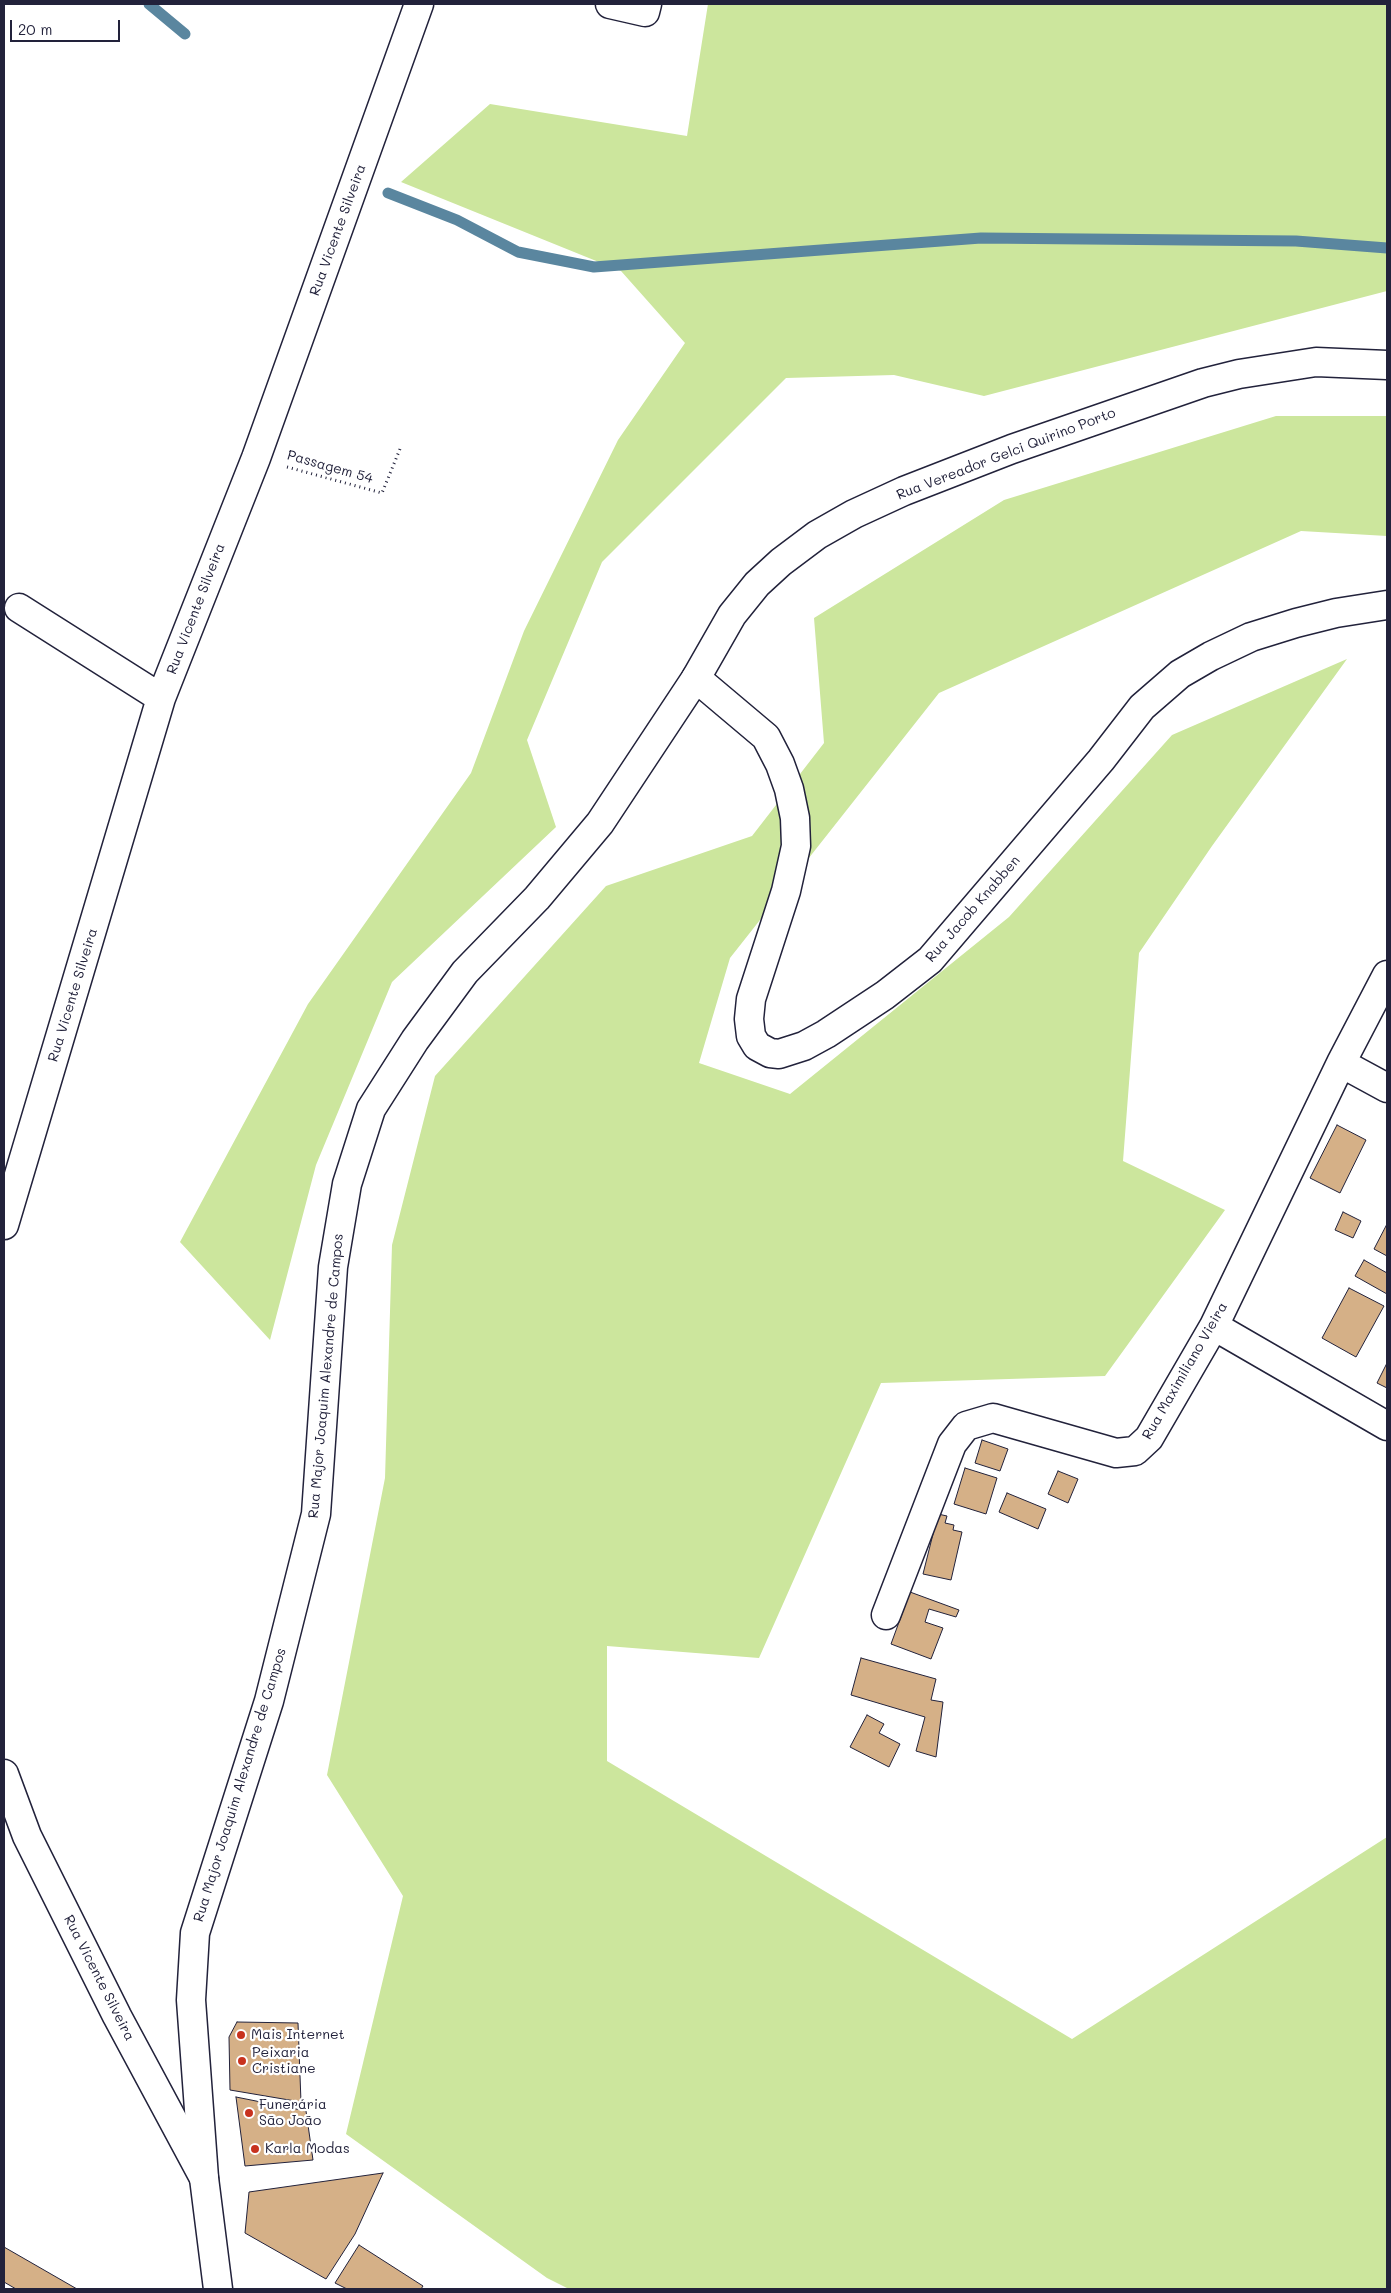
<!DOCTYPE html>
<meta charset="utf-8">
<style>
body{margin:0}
#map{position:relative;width:1391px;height:2293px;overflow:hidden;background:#fff;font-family:Mali,sans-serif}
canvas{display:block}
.frame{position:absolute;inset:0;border:5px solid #22223b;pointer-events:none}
.scale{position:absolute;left:10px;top:20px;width:110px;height:22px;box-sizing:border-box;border:2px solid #22223b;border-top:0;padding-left:6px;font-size:15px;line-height:18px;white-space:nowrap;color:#22223b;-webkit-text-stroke:4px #fff;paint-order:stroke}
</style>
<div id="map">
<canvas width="1391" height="2293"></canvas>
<div class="frame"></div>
<div class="scale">20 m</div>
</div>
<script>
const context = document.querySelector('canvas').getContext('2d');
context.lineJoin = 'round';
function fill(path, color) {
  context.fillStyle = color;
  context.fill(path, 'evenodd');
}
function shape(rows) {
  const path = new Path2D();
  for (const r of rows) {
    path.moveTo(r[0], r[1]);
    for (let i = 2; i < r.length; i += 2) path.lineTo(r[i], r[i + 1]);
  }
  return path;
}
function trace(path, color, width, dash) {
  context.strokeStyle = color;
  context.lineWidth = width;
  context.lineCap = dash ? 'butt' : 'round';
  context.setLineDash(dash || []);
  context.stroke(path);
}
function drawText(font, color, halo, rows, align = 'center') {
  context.font = font + ' Mali,sans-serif';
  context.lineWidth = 4.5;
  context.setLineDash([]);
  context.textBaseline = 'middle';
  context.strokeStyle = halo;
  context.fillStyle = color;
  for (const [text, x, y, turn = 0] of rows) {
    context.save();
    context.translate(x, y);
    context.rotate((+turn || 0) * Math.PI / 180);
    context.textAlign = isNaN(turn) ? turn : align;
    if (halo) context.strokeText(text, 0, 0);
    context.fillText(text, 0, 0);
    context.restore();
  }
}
fill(shape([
 [708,4,1387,4,1387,291,984,396,894,375,786,378,602,562,527,740,556,827,392,982,316,1165,270,1340,180,1242,308,1004,471,773,524,631,618,440,685,343,621,271,401,182,490,104,687,136],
 [1276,416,1387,416,1387,536,1301,531,939,693,730,958,699,1063,790,1094,1009,917,1172,735,1347,659,1212,846,1139,953,1123,1161,1225,1210,1105,1376,881,1383,759,1658,607,1646,607,1761,1072,2039,1387,1837,1387,2289,569,2289,547,2278,346,2134,403,1896,327,1775,385,1478,392,1245,435,1076,606,886,752,836,824,743,814,618,1004,500]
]), '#cce69d');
trace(shape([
 [149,4,185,34],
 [388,193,457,220,518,252,594,267,981,238,1296,241,1387,248]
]), '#5a869f', 11);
const building = shape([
 [1337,1125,1366,1140,1340,1193,1310,1178,1337,1125],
 [1343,1212,1361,1221,1353,1238,1335,1230,1343,1212],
 [1387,1224,1387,1256,1374,1249,1387,1224],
 [1364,1260,1387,1273,1387,1294,1355,1276,1364,1260],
 [1349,1288,1384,1306,1356,1357,1322,1338,1349,1288],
 [1387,1363,1387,1388,1377,1383,1387,1363],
 [982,1440,1008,1449,1000,1471,975,1463,982,1440],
 [965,1468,997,1478,986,1514,954,1504,965,1468],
 [1058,1471,1078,1479,1068,1503,1048,1494,1058,1471],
 [1007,1493,1046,1509,1038,1529,999,1512,1007,1493],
 [938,1514,947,1516,945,1523,954,1525,953,1530,962,1532,951,1580,923,1574,938,1514],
 [910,1592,959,1610,956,1617,929,1609,925,1622,943,1628,931,1659,891,1644,910,1592],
 [861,1658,936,1679,931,1700,943,1702,936,1757,916,1751,925,1717,851,1695,861,1658],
 [867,1715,884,1724,879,1733,900,1744,889,1767,850,1747,867,1715],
 [237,2022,298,2023,301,2102,230,2090,229,2037,237,2022],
 [236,2097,306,2111,313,2160,245,2166,236,2097],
 [383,2173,355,2234,326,2279,245,2233,249,2192,383,2173],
 [359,2245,423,2286,421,2289,347,2289,335,2283,359,2245],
 [4,2247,77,2289,16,2289,4,2282,4,2247]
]);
fill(building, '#d5b087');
trace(building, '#22223b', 1);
const minor = shape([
 [610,4,645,12,647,4],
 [19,608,161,698],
 [696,678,766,737,780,764,789,789,795,818,796,846,786,891,751,999,749,1019,751,1036,757,1046,770,1053,779,1054,804,1046,826,1034,885,995,930,960,1101,760,1142,707,1180,674,1211,656,1251,637,1296,623,1336,613,1387,605],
 [1341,1063,1387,1088],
 [4,1225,161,698,256,458,419,4],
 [1214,1326,1387,1426],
 [886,1615,952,1444,966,1426,993,1418,1116,1453,1135,1451,1149,1438,1214,1326,1341,1063,1387,975],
 [4,1774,27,1836,117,2016,204,2178]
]);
const major = shape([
 [218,2289,204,2178,191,2000,195,1933,269,1701,316,1514,333,1267,347,1184,371,1109,415,1040,465,972,537,898,600,823,696,678,732,615,757,584,781,562,817,535,854,514,904,491,1012,449,1203,383,1239,374,1316,362,1387,365]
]);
trace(minor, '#22223b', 31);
trace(major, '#22223b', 31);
trace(shape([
 [287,467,382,493,400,449]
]), '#22223b', 3, [1, 4]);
trace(minor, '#fff', 28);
trace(major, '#fff', 28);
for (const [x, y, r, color] of [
 [241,2035,5,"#c8321e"],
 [242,2061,5,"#c8321e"],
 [249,2113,5,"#c8321e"],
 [255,2149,5,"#c8321e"]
]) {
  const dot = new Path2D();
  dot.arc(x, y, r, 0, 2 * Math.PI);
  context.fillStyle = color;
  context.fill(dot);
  trace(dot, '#fff', 2);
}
drawText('14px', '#22223b', '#fff', [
 ["Rua Vicente Silveira",338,230,-70],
 ["Rua Vereador Gelci Quirino Porto",1006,454,-21],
 ["Passagem 54",330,467,16],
 ["Rua Vicente Silveira",196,609,-69],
 ["Rua Jacob Knabben",973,909,-49],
 ["Rua Vicente Silveira",73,995,-73],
 ["Rua Maximiliano Vieira",1185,1371,-60],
 ["Rua Major Joaquim Alexandre de Campos",326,1376,-85],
 ["Rua Major Joaquim Alexandre de Campos",240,1785,-73],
 ["Rua Vicente Silveira",99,1978,63]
]);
drawText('14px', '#22223b', '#fff', [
 ["Mais Internet",251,2035],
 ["Peixaria",252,2053],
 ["Cristiane",252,2069],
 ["Funerária",259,2105],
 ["São João",259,2121],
 ["Karla Modas",265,2149]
], 'left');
</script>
